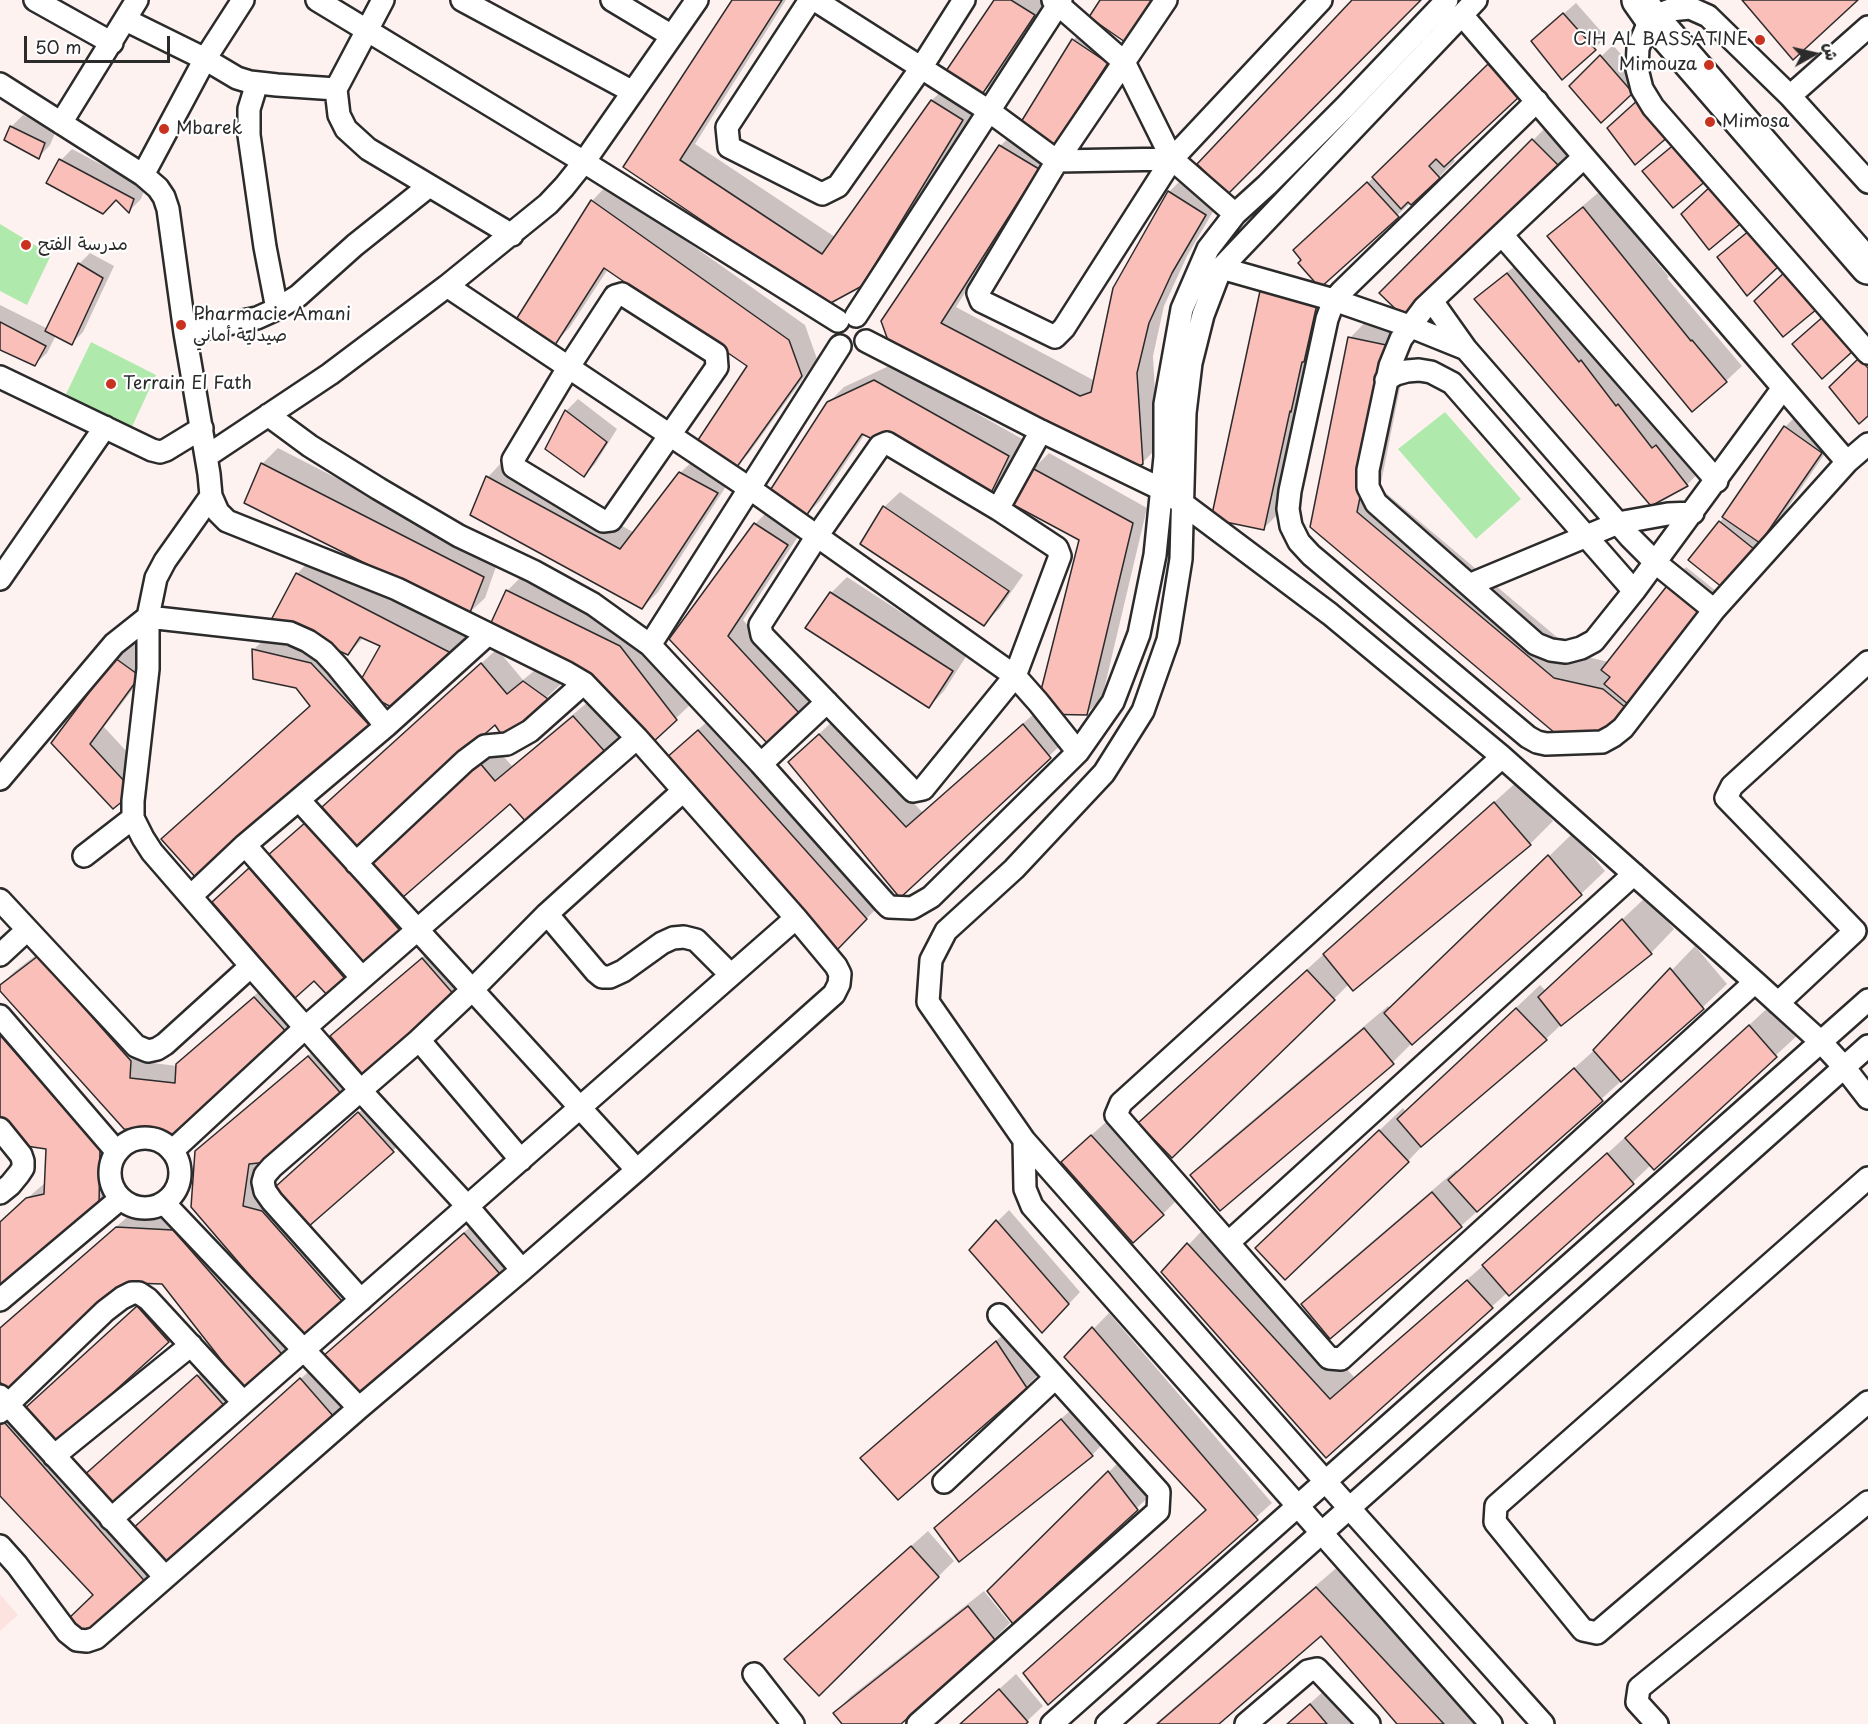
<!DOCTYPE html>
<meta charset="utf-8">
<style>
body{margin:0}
#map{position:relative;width:1868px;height:1724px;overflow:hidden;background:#fef2f1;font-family:"Playpen Sans","Playpen Sans Arabic",sans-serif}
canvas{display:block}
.north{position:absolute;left:1784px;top:24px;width:60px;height:60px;-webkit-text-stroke:4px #fff;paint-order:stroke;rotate:82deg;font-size:16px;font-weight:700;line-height:24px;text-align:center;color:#2b2b2b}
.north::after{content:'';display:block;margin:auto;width:21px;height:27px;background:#2b2b2b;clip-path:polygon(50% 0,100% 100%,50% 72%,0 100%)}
.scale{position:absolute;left:24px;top:36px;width:146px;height:27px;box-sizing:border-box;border:3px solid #2b2b2b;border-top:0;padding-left:8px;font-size:18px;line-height:21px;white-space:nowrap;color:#2b2b2b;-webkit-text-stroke:4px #fff;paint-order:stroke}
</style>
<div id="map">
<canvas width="1868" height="1724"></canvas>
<div class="north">ش</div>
<div class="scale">50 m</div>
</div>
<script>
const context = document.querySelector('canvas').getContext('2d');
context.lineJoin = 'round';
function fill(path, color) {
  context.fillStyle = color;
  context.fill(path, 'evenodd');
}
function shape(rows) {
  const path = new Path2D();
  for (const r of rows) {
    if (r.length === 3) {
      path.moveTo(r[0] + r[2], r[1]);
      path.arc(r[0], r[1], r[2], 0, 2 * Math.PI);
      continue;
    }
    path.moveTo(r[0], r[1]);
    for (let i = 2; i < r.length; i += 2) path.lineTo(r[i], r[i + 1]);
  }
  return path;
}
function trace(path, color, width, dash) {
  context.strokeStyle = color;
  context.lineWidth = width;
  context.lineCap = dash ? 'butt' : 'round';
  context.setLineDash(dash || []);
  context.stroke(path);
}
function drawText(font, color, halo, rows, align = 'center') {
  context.font = font + ' "Playpen Sans","Playpen Sans Arabic",sans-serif';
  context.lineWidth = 4.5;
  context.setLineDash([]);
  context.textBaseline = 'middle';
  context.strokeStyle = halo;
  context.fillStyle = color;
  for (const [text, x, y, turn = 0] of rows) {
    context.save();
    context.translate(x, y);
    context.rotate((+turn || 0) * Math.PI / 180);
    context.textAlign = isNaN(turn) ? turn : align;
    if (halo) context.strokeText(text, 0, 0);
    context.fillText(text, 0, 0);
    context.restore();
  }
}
fill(shape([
 [0,1594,18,1615,0,1631]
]), '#fde3e0');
fill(shape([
 [0,224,51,255,27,305,0,291],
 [91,342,156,375,130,431,66,394],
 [1445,412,1521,499,1476,539,1398,449]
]), '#b0e9ac');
fill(shape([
 [734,0,786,0,695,144,835,237,932,100,948,85,978,104,878,268,861,285,626,166],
 [996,0,1041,0,1046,3,993,83,981,94],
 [1576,3,1606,37,1594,49,1545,30],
 [1085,29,1119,50,1064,134,1053,145,1073,40],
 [1613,45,1643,80,1631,92,1571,86],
 [1505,50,1533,80,1452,158,1455,161,1439,177,1320,286,1332,288,1279,513,1263,529,1262,292,1277,276,1320,286,1303,259,1307,238,1374,177],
 [23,115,56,131,50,145,39,157,6,140,12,126],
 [1556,117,1583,144,1409,320,1382,293],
 [1016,131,1053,153,956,307,1095,381,1114,288,1169,192,1185,176,1221,198,1187,256,1164,306,1153,356,1158,447,1142,463,891,345,1000,146],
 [72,149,145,188,141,199,129,211,117,198,61,160],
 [607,185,805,325,817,359,749,453,733,469,749,366,608,269,570,327,555,343,592,201],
 [1599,192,1669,277,1667,278,1742,366,1726,381,1550,236,1565,221],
 [90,253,114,266,83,332,72,343,56,335,47,353,35,364,0,348,0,305,48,329,79,264],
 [1524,259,1702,469,1687,485,1476,299,1492,284],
 [1373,314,1413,322,1380,488,1578,655,1609,662,1671,583,1686,567,1721,595,1648,683,1602,735,1312,527,1350,338],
 [891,365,1024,440,1006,478,990,493,865,434,820,501,804,517,828,403,844,387],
 [578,399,617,429,595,464,583,476,547,448,566,411],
 [1801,411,1837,436,1775,526,1734,575,1720,522,1785,427],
 [278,448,498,561,485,598,469,613,246,503,262,464],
 [1049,453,1147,508,1102,698,1086,714,1042,713,1065,741,900,896,806,746,835,719,923,813,1037,711,1081,539,1033,469],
 [696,458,732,477,658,592,642,608,488,477,503,461,635,533,680,473],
 [900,492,1023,575,1000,608,984,624,884,507],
 [771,508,803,529,743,620,814,697,768,742,671,639,755,524],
 [312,558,465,637,458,648,441,665,372,694,386,711,370,726,163,839,311,705,297,686,254,678,254,649,270,634,327,647,361,684,382,646,364,637,348,654,297,574],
 [523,575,635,631,692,703,652,741,507,591],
 [847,577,967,655,944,691,929,707,831,593],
 [132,643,155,660,104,727,141,767,123,799,53,743,116,659],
 [497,649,523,680,540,666,562,683,505,737,495,723,356,846,370,863,496,748,512,766,589,701,622,737,606,753,510,802,400,897,418,917,346,980,315,979,214,902,266,854,269,857],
 [714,715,882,903,837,948,683,744],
 [1519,780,1553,821,1530,844,1349,984,1334,999,1164,1100,1349,931],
 [1573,833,1605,871,1581,894,1413,1042,1393,1062,1192,1175,1215,1152,1388,1006,1391,1009],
 [1646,897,1674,929,1651,953,1564,1022,1546,1039,1431,1137,1408,1161,1280,1225,1403,1108,1406,1112,1540,985,1546,991],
 [54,941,146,1045,145,1062,177,1066,193,1049,270,982,304,1018,177,1133,0,989,0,986,14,972],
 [438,944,471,980,455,996,332,1036,348,1021],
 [1695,946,1727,984,1703,1007,1461,1226,1303,1304,1326,1281,1456,1170,1458,1172,1599,1046],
 [0,1002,115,1133,114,1188,98,1204,0,1222,46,1182,48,1147,0,1114],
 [1773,1003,1800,1033,1654,1168,1651,1165,1633,1182,1509,1294,1508,1292,1326,1456,1163,1272,1211,1221,1354,1377,1492,1258,1632,1131,1633,1132],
 [324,1042,359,1081,258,1191,362,1292,307,1340,196,1152,213,1136],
 [375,1098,408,1135,393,1151,292,1173],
 [1116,1113,1186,1191,1163,1214,1087,1139],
 [1009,1210,1080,1292,1054,1320,997,1222],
 [133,1212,189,1215,301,1343,247,1391,163,1283,131,1282,0,1380,0,1328],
 [480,1218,515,1258,499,1273,340,1342],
 [153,1292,184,1325,54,1445,83,1478,214,1361,242,1393,111,1510,131,1532,317,1364,349,1400,148,1585,95,1595,0,1494,0,1425,20,1407,24,1411],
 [1109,1313,1272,1503,1048,1703,1208,1509,1066,1357],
 [1012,1327,1042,1371,1026,1387,898,1497,862,1458,878,1442],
 [1077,1405,1108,1439,1092,1455,959,1560,936,1528,951,1513],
 [1124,1457,1153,1493,1013,1622,989,1591],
 [928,1531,954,1561,819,1694,801,1644],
 [1341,1564,1489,1724,1399,1724,1321,1634,1217,1724,1155,1724],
 [984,1591,1010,1623,994,1639,899,1724,844,1724,835,1713,850,1697],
 [1016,1674,1043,1706,1024,1724,960,1724],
 [1326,1689,1356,1724,1287,1724]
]), '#0003');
const building = shape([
 [732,0,782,0,680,160,822,254,931,100,963,120,862,286,827,305,623,167,732,0],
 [994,0,1011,0,1035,15,981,96,946,71,994,0],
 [1100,0,1154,0,1125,42,1089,17,1100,0],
 [1352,0,1421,0,1228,194,1197,164,1352,0],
 [1742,0,1858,0,1793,60,1742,0],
 [1563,13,1596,50,1562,80,1531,41,1563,13],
 [1072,39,1108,63,1053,147,1021,122,1072,39],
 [1600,55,1633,93,1601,123,1569,86,1600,55],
 [1488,64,1519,97,1444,167,1436,159,1429,166,1440,178,1411,205,1408,202,1401,209,1372,177,1488,64],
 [1639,99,1669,136,1635,165,1607,128,1639,99],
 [10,126,45,143,39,159,4,140,10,126],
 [1532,139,1561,168,1409,322,1379,293,1532,139],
 [1676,143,1707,180,1673,208,1642,171,1676,143],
 [999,145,1039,169,941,323,1080,396,1091,392,1113,288,1168,191,1206,215,1172,273,1149,323,1137,373,1143,464,1130,471,890,346,881,321,999,145],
 [59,159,134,199,129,213,116,200,103,214,46,183,59,159],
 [1367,182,1399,217,1320,288,1298,263,1301,260,1293,250,1367,182],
 [1712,185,1745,220,1709,250,1681,214,1712,185],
 [591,200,789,340,802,376,734,471,696,443,747,366,604,268,555,345,517,318,591,200],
 [1583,207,1691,341,1692,340,1727,382,1692,412,1547,236,1583,207],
 [1750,230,1780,265,1747,296,1717,257,1750,230],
 [78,263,103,278,72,345,45,331,78,263],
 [1787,270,1817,309,1783,337,1754,301,1787,270],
 [1507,273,1579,362,1581,360,1616,406,1618,404,1652,448,1656,445,1688,486,1651,506,1474,299,1507,273],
 [1260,291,1317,304,1304,362,1302,362,1291,412,1290,411,1264,530,1211,519,1260,291],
 [1825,315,1853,351,1822,379,1792,344,1825,315],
 [0,322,46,346,35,366,0,350,0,322],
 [1348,337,1391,346,1357,512,1554,678,1603,689,1626,708,1602,737,1562,739,1310,527,1348,337],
 [1859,358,1868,368,1868,416,1859,424,1829,387,1859,358],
 [874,380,1009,456,990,495,862,434,804,519,769,492,827,402,874,380],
 [565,410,607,442,584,477,545,449,565,410],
 [1784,426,1822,453,1760,543,1722,517,1784,426],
 [261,463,484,577,469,615,244,503,261,463],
 [1032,468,1133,523,1087,715,1035,714,1079,540,1010,503,1032,468],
 [679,472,718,493,642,609,470,515,486,476,620,549,679,472],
 [883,506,1009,591,984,626,860,544,883,506],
 [1719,521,1754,549,1723,588,1688,560,1719,521],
 [754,523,788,545,728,636,800,714,768,744,669,639,754,523],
 [296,573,451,653,442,666,393,708,378,700,358,685,380,646,360,637,348,655,271,620,296,573],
 [1670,582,1706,611,1629,705,1604,684,1610,677,1601,670,1670,582],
 [506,590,620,646,677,720,652,743,489,627,506,590],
 [830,592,953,671,929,708,805,628,830,592],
 [252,649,311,663,371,727,197,879,161,839,310,706,296,688,253,679,252,649],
 [115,658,140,676,90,744,126,783,124,800,113,809,51,743,115,658],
 [481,663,507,694,523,681,548,699,505,740,495,725,357,847,322,807,481,663],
 [573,716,607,754,528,824,510,804,402,898,370,861,479,762,495,781,573,716],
 [1023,724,1051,758,900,898,788,762,819,734,906,827,1023,724],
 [698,730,867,919,837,950,665,759,698,730],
 [1494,802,1531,845,1353,991,1323,954,1494,802],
 [306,822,403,934,365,968,267,856,306,822],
 [1548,855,1582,895,1412,1045,1384,1013,1548,855],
 [249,868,347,981,329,997,314,981,295,998,212,902,249,868],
 [1622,919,1652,954,1561,1026,1538,997,1622,919],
 [38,956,131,1061,130,1078,175,1083,176,1064,254,997,289,1035,178,1135,124,1129,0,991,0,985,38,956],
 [422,958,456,997,365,1077,330,1036,422,958],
 [1670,968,1704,1009,1621,1082,1593,1050,1670,968],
 [1307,970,1335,1000,1172,1158,1138,1123,1307,970],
 [1516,1008,1547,1040,1421,1147,1397,1119,1516,1008],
 [1749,1025,1777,1057,1654,1170,1625,1138,1749,1025],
 [1364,1028,1394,1064,1220,1211,1190,1175,1364,1028],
 [0,1035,100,1149,99,1205,0,1289,0,1222,26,1198,44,1194,46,1149,26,1146,0,1116,0,1035],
 [308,1056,345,1098,268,1162,249,1164,243,1206,262,1211,348,1308,307,1342,191,1207,195,1151,308,1056],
 [1574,1068,1603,1101,1477,1212,1448,1180,1574,1068],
 [358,1112,394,1152,308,1227,274,1188,358,1112],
 [1379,1130,1409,1162,1285,1280,1255,1248,1379,1130],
 [1091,1135,1164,1215,1133,1243,1061,1162,1091,1135],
 [1607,1153,1634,1184,1509,1296,1482,1265,1607,1153],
 [1432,1192,1462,1227,1330,1339,1301,1304,1432,1192],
 [996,1220,1069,1304,1042,1333,969,1250,996,1220],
 [116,1227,173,1230,287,1360,247,1393,162,1284,131,1283,9,1392,0,1382,0,1328,116,1227],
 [464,1233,500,1274,359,1399,322,1357,464,1233],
 [1187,1243,1330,1399,1467,1280,1493,1308,1326,1458,1161,1272,1187,1243],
 [137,1306,169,1342,55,1445,23,1410,137,1306],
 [1092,1327,1258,1520,1048,1705,1023,1673,1206,1510,1064,1357,1092,1327],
 [996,1341,1027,1388,898,1500,860,1458,996,1341],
 [197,1375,228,1410,112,1511,82,1477,197,1375],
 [300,1378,334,1417,166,1571,130,1531,300,1378],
 [1061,1419,1093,1456,959,1562,934,1528,1061,1419],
 [4,1422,149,1586,84,1639,67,1620,93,1595,0,1496,0,1425,4,1422],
 [1108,1471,1138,1510,1013,1624,987,1591,1108,1471],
 [911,1546,939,1577,819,1696,784,1659,911,1546],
 [1316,1587,1444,1724,1397,1724,1321,1636,1219,1724,1157,1724,1316,1587],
 [968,1606,995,1640,901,1724,842,1724,833,1713,968,1606],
 [999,1689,1028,1722,1026,1724,960,1724,999,1689],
 [1310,1704,1327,1724,1287,1724,1310,1704]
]);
fill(building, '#fbbfba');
trace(building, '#2b2b2b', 1.5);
const minor = shape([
 [35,0,112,43],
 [317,0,584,162,838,321],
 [383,0,336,89,339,115,346,129,368,149,512,235],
 [462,0,633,92],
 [612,0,672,36],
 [810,0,727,127,729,147,822,194,838,186,921,68,964,0],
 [815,0,989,111,1057,161,1172,159],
 [1053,0,1124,62,1172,159,1235,214],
 [1166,0,1057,161,978,293,981,301,1055,337,1064,328,1172,159,1321,0],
 [1476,0,1221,268,1203,315,1191,363,1185,413,1181,559,1168,640,1143,711,1104,773,1014,869,946,931,931,960,928,1002,1024,1140,1325,1481,1543,1724],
 [1462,15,1847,462],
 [126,20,205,59,237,78,250,82,277,85,336,89],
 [257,83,249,109,249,135,265,247,277,309],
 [0,84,143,175,158,188,164,197,168,209,185,333,209,474,211,496,218,512,227,521,397,589,567,673,584,683,637,738,796,918,836,966,840,974,839,984,834,994,816,1010,637,1170,522,1270,359,1408,96,1638,87,1641,77,1640,67,1632,17,1565,0,1546],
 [1790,96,1868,27],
 [1537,101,1342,291,1334,300,1327,319,1290,491,1288,509,1291,526,1299,542,1311,555,1528,737,1537,742,1546,744,1602,742,1613,736,1623,728,1714,610,1847,462,1868,444],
 [61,123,137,0],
 [1584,157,1424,308,1401,339,1390,366,1368,470,1368,487,1376,503,1536,644,1551,650,1566,652,1581,648,1594,641,1634,591,1783,388],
 [143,175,205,59,243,0],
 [1868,182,1790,96,1708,16,1690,8,1670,10,1651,17,1638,48,1637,69,1642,89,1653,107,1868,353],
 [1502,235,1717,481],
 [1221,268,1334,300,1409,326,1466,349,1630,537,1656,563,1714,610],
 [447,286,749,488,1015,676,1038,702,1078,752],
 [622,294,716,354,717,367,611,520,603,521,514,467,513,460,568,368,615,296,622,294],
 [1432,301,1466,349],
 [856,316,1061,0],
 [185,333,257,318,277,309,298,296,355,245,429,186],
 [866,341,1041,431,1161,489,1182,503,1330,614,1500,755,1755,982,1821,1042,1844,1067,1868,1098],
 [0,377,152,450,160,452,166,450,202,428],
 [1386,380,1396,374,1407,371,1419,370,1431,372,1452,383,1634,591],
 [268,415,310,446,379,489,459,536,533,571,593,604,650,645,761,764,884,902,889,907,912,908,931,897,1078,752,1113,702,1139,634,1155,555,1165,457,1165,404,1182,309,1208,249,1235,214,1267,185,1345,107,1447,0],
 [887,443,998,509,1057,548,1060,556,1015,676,923,789,913,791,762,635,760,625,817,536,880,446,887,443],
 [207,456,330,374,447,286,548,204,564,187,584,162,697,0],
 [211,496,165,561,156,578,148,617,148,669,133,801,133,818,143,838,152,852,251,966,361,1091,468,1207,522,1270],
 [998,509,1041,431],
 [0,579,105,427],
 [1469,585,1618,523,1668,514,1693,513],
 [650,645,840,346],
 [1502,757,1121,1103,1116,1115,1329,1358,1341,1359,1755,982],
 [761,764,827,702],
 [0,779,114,644,148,617,290,633,308,641,324,652,337,666,386,726],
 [299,800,637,1170],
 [245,845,362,978],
 [84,856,133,818],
 [356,863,465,761,485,746,507,744,530,731,584,683],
 [191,896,245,845,386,726,488,634],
 [0,900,136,1046,148,1051,157,1049,165,1044,251,966],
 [547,914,596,972,602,977,610,977,623,971,662,943,673,938,684,937,696,940,731,975],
 [0,955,27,930],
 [1778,1003,1855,931,1726,798,1732,786,1868,662],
 [0,1016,117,1152],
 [419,1040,521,1160],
 [0,1129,21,1155,23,1161,23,1168,19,1174,10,1185,0,1193],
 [145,1173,35],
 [1024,1140,1025,1189,1032,1206,1491,1724],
 [172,1151,306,1027,637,738],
 [1868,1178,1496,1506,1495,1522,1583,1630,1597,1633,1868,1402],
 [164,1203,359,1408],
 [1228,1243,1634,874],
 [0,1300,120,1199],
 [361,1300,272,1201,265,1191,263,1182,265,1175,272,1167,419,1040,472,990,547,914,683,791],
 [0,1396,165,1577],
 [0,1412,105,1311,122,1298,132,1293,139,1293,148,1299,243,1402],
 [54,1456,191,1345],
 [944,1482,1055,1378],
 [111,1519,796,918],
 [754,1674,793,1724],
 [918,1724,1158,1511,1159,1492,999,1315],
 [1052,1724,1868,1000],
 [1107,1724,1868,1046],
 [1246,1724,1308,1671,1317,1669,1369,1724],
 [1657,1724,1637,1702,1639,1688,1868,1502]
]);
const primary = shape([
 [1639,0,1651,17,1868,267]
]);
trace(minor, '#2b2b2b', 26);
trace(primary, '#2b2b2b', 38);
trace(minor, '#fff', 21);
trace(primary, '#fff', 33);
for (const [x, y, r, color] of [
 [1760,40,6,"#c8321e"],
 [1709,65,6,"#c8321e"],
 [1710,122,6,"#c8321e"],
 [164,129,6,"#c8321e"],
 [26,245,6,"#c8321e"],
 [181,325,6,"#c8321e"],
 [111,384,6,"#c8321e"]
]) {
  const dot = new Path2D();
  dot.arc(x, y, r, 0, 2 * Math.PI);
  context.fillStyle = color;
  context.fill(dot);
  trace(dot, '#fff', 2);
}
drawText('18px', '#2b2b2b', '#fff', [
 ["CIH AL BASSATINE",1748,40,"right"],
 ["Mimouza",1697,65,"right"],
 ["Mimosa",1722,122],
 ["Mbarek",176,129],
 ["مدرسة الفتح",38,245],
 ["Pharmacie Amani",193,315],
 ["صيدلية أماني",193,336],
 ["Terrain El Fath",123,384]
], 'left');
</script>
